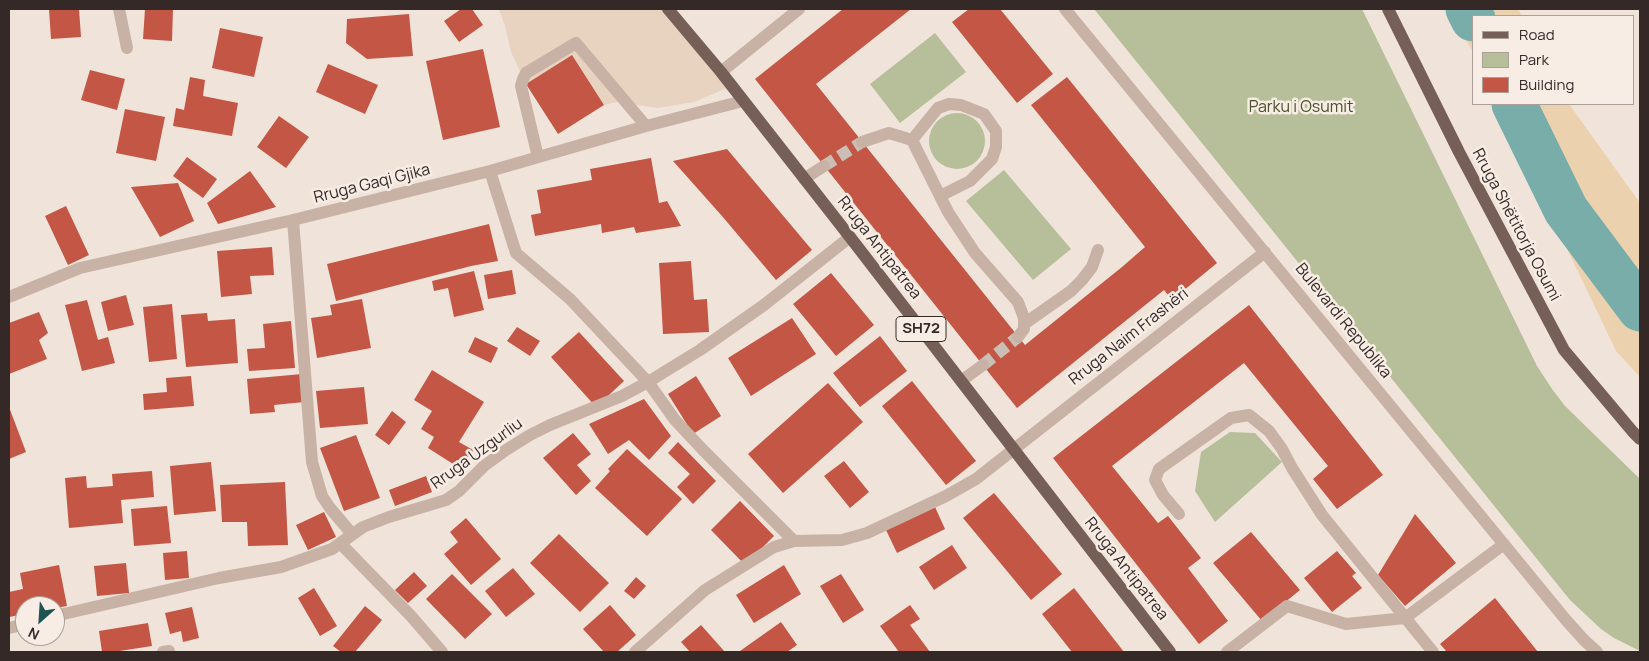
<!DOCTYPE html>
<meta charset="utf-8">
<style>
body{margin:0}
#map{position:relative;width:1649px;height:661px;overflow:hidden;background:#f0e3d9;font-family:Manrope,sans-serif}
canvas{display:block}
.frame{position:absolute;inset:0;border:10px solid #342926;pointer-events:none}
.legend{position:absolute;left:1472px;top:15px;width:162px;height:90px;box-sizing:border-box;background:#f8ede5;border:1px solid #aa9f99;margin:0;padding:6px 9px;list-style:none;font-size:15px;color:#342926}
.legend li{display:flex;align-items:center;gap:10px;height:25px}
.legend b{width:25px;border:1px solid #aa9f99}
.north{position:absolute;left:15px;top:596px;width:50px;height:50px;box-sizing:border-box;background:#f8ede5;border:1px solid #aa9f99;border-radius:50%;rotate:206deg;font-size:14px;font-weight:700;line-height:20px;text-align:center;color:#342926}
.north::after{content:'';display:block;margin:auto;width:18px;height:22px;background:#1d5452;clip-path:polygon(50% 0,100% 100%,50% 72%,0 100%)}
</style>
<div id="map">
<canvas width="1649" height="661"></canvas>
<div class="frame"></div>
<ul class="legend">
<li><b style="height:6px;background:#765f57"></b>Road</li>
<li><b style="height:14px;background:#b6bf99"></b>Park</li>
<li><b style="height:14px;background:#c35644"></b>Building</li>
</ul>
<div class="north">N</div>
</div>
<script>
const context = document.querySelector('canvas').getContext('2d');
context.lineJoin = 'round';
function fill(path, color) {
  context.fillStyle = color;
  context.fill(path, 'evenodd');
}
function shape(rows) {
  const path = new Path2D();
  for (const r of rows) {
    if (r.length === 3) {
      path.moveTo(r[0] + r[2], r[1]);
      path.arc(r[0], r[1], r[2], 0, 2 * Math.PI);
      continue;
    }
    path.moveTo(r[0], r[1]);
    for (let i = 2; i < r.length; i += 2) path.lineTo(r[i], r[i + 1]);
  }
  return path;
}
function trace(path, color, width, dash) {
  context.strokeStyle = color;
  context.lineWidth = width;
  context.lineCap = dash ? 'butt' : 'round';
  context.setLineDash(dash || []);
  context.stroke(path);
}
function drawText(font, color, halo, rows, align = 'center') {
  context.font = font + ' Manrope,sans-serif';
  context.lineWidth = 5;
  context.setLineDash([]);
  context.textBaseline = 'middle';
  context.strokeStyle = halo;
  context.fillStyle = color;
  for (const [text, x, y, turn = 0] of rows) {
    context.save();
    context.translate(x, y);
    context.rotate((+turn || 0) * Math.PI / 180);
    context.textAlign = isNaN(turn) ? turn : align;
    if (halo) context.strokeText(text, 0, 0);
    context.fillText(text, 0, 0);
    context.restore();
  }
}
fill(shape([
 [1094,9,1362,9,1537,366,1552,389,1565,406,1640,479,1640,651,1614,638,1601,629,1570,600],
 [935,33,966,72,900,123,870,84],
 [957,141,28],
 [1004,170,1071,249,1033,280,966,201],
 [1230,432,1255,433,1282,462,1215,522,1195,491,1201,452]
]), '#b6bf99');
fill(shape([
 [1448,9,1518,9,1522,16,1473,16,1473,52],
 [1498,104,1569,104,1640,203,1640,377,1616,351]
]), '#ecd1af');
fill(shape([
 [499,9,673,9,732,86,694,102,657,108,617,102,604,105,572,55,526,84,511,52,505,26]
]), '#e8d2c0');
trace(shape([
 [1468,9,1473,19],
 [1514,104,1566,210,1640,309]
]), '#78adaa', 45);
fill(shape([
 [49,9,79,9,81,37,51,39],
 [145,9,173,9,172,41,143,39],
 [461,9,472,9,483,25,459,42,444,21],
 [843,9,911,9,816,84,1025,345,1122,267,1145,247,1031,105,1067,77,1217,263,1172,300,1164,290,1017,408,755,79],
 [969,9,1000,9,1053,74,1017,103,952,22],
 [409,14,413,56,367,59,346,43,347,19],
 [220,28,263,37,254,77,212,68],
 [483,49,500,127,443,140,426,61],
 [572,55,604,105,558,134,526,84],
 [328,64,378,85,365,114,316,92],
 [90,70,125,79,117,110,81,100],
 [190,77,205,80,203,96,238,103,232,136,173,126,176,108,184,110],
 [125,109,165,117,156,161,116,153],
 [279,116,309,137,286,168,257,147],
 [727,149,812,250,776,280,722,216,673,161],
 [187,157,217,179,203,198,173,176],
 [651,158,659,203,667,201,681,226,636,233,634,227,602,233,601,224,535,236,531,215,541,213,537,190,592,180,590,169],
 [250,171,276,207,218,224,207,203],
 [178,183,194,221,160,237,131,187],
 [66,206,89,255,68,265,45,216],
 [489,224,498,261,471,266,336,301,327,264],
 [272,247,274,275,250,276,252,294,221,297,217,251],
 [691,261,694,300,707,299,709,332,663,334,659,263],
 [512,270,516,294,488,299,484,275],
 [474,271,484,310,454,317,448,288,434,291,432,281],
 [831,273,874,325,836,356,793,304],
 [126,295,134,325,108,331,101,302],
 [362,299,371,348,317,358,311,318,332,315,330,305],
 [87,300,98,340,108,337,115,363,82,371,65,305],
 [172,304,177,359,149,362,143,307],
 [1249,305,1383,475,1337,509,1313,479,1328,466,1244,363,1112,466,1158,523,1168,516,1201,558,1188,568,1228,621,1199,644,1053,458],
 [39,312,48,333,39,340,47,359,9,374,9,323],
 [207,313,208,321,235,319,238,363,186,367,181,315],
 [792,318,816,354,751,396,728,358],
 [291,321,295,368,249,371,247,349,265,348,263,324],
 [517,327,540,341,530,356,507,341],
 [579,332,624,381,596,407,551,357],
 [880,336,907,371,860,407,833,373],
 [475,337,498,348,491,363,468,352],
 [432,370,484,402,459,442,473,450,461,469,428,448,434,437,421,429,432,411,414,400],
 [302,374,304,402,274,405,275,412,250,414,247,379],
 [191,376,194,406,144,410,143,394,167,392,166,378],
 [696,376,721,416,693,434,668,394],
 [912,381,976,461,946,485,882,406],
 [828,383,863,422,783,493,748,454],
 [364,387,368,424,320,428,316,391],
 [644,399,671,436,649,460,629,440,608,454,589,424],
 [9,407,26,452,9,459],
 [392,411,406,422,389,445,375,435],
 [573,433,591,454,577,465,591,481,576,495,543,458],
 [356,435,380,498,344,511,320,448],
 [678,442,716,481,693,504,677,487,690,474,668,453],
 [627,449,682,499,647,536,595,488,610,471,608,469],
 [844,461,869,492,850,508,824,476],
 [211,462,216,511,174,515,170,466],
 [152,471,154,497,121,500,123,523,69,528,65,478,86,476,87,488,113,486,112,474],
 [426,476,432,492,395,506,389,490],
 [285,482,288,545,248,546,247,522,222,522,220,485],
 [994,493,1062,574,1031,600,963,518],
 [740,501,774,536,745,565,711,530],
 [167,506,171,543,134,546,131,509],
 [935,507,945,529,897,553,886,530],
 [324,512,336,537,308,550,296,525],
 [1415,514,1456,563,1405,606,1378,575],
 [466,518,501,559,471,585,444,554,458,542,450,532],
 [1251,532,1300,590,1262,621,1213,563],
 [559,534,609,583,580,612,530,563],
 [952,545,967,568,934,590,919,567],
 [187,551,189,578,165,580,163,553],
 [1337,551,1356,573,1352,576,1362,588,1332,612,1304,578],
 [126,563,129,593,97,596,94,566],
 [59,565,67,606,55,608,55,606,25,606,25,614,9,617,9,592,23,589,20,573],
 [784,565,801,594,754,623,736,595],
 [513,568,535,594,506,617,485,591],
 [414,572,427,586,408,603,395,590],
 [452,574,492,614,465,639,426,599],
 [841,574,864,610,843,623,820,586],
 [636,577,646,586,634,599,624,591],
 [314,588,337,626,320,636,298,598],
 [1074,588,1124,652,1072,652,1042,614],
 [1495,598,1538,652,1447,652,1440,644],
 [610,605,636,635,617,652,604,652,583,629],
 [910,605,920,619,910,625,930,652,899,652,880,626],
 [365,606,382,620,355,652,341,652,333,646],
 [192,607,199,638,183,642,181,631,170,634,165,613],
 [781,622,797,645,787,652,741,652,740,651],
 [148,623,152,646,113,652,102,652,99,631],
 [701,625,725,652,690,652,681,642]
]), '#c35644');
trace(shape([
 [824,166,862,142],
 [983,365,1018,337]
]), '#cabeb5', 12, [12, 6]);
trace(shape([
 [119,9,127,48],
 [1065,9,1566,620,1584,640,1597,652],
 [721,72,799,9],
 [912,140,938,108,949,104,961,105,984,114,996,131,996,147,992,159,970,181,940,196],
 [862,142,889,133,912,140,948,212,975,253,1018,302,1024,318,1024,329,1018,337],
 [538,157,521,86,523,79,526,73,576,43,646,126],
 [490,171,516,253,570,299,648,382,675,420,703,450,794,541],
 [804,179,824,166],
 [293,220,312,462,322,496,330,508,352,534],
 [9,297,80,268,293,220,490,171,646,126,743,101],
 [1024,324,1071,291,1082,280,1092,267,1098,250],
 [961,381,983,365],
 [1179,514,1163,495,1155,480,1159,469,1231,418,1249,415,1269,431,1282,449,1292,468,1322,515,1433,652],
 [340,543,411,616,442,652],
 [55,616,219,578,281,567,332,549,363,527,389,517,446,500,459,491,484,466,506,450,530,435,550,425,622,396,648,382,700,350,764,305,850,237],
 [9,628,25,624],
 [163,652,169,651],
 [635,652,705,590,774,547,794,541,842,540,867,533,946,496,976,479,1265,252],
 [1227,652,1287,606,1346,624,1405,618,1504,544]
]), '#c8b2a5', 12);
trace(shape([
 [668,9,721,72,850,237,1170,652],
 [1388,9,1459,152,1564,350,1633,432,1640,439]
]), '#765f57', 12);
for (const [x, y, w] of [
 [921,329,50]
]) {
  const box = new Path2D();
  box.roundRect(x - w / 2, y - 12.5, w, 25, 4);
  context.fillStyle = '#f8ede5';
  context.fill(box);
  trace(box, '#342926', 1);
}
drawText('bold 15px', '#342926', null, [
 ["SH72",921,329]
]);
drawText('16px', '#47512b', '#f8ede5', [
 ["Parku i Osumit",1301,108]
]);
drawText('16px', '#342926', '#f8ede5', [
 ["Rruga Gaqi Gjika",372,184,-14],
 ["Rruga Shëtitorja Osumi",1516,225,62],
 ["Rruga Antipatrea",879,248,52],
 ["Bulevardi Republika",1343,321,51],
 ["Rruga Naim Frashëri",1129,337,-38],
 ["Rruga Uzgurliu",477,454,-36],
 ["Rruga Antipatrea",1126,569,52]
]);
</script>
